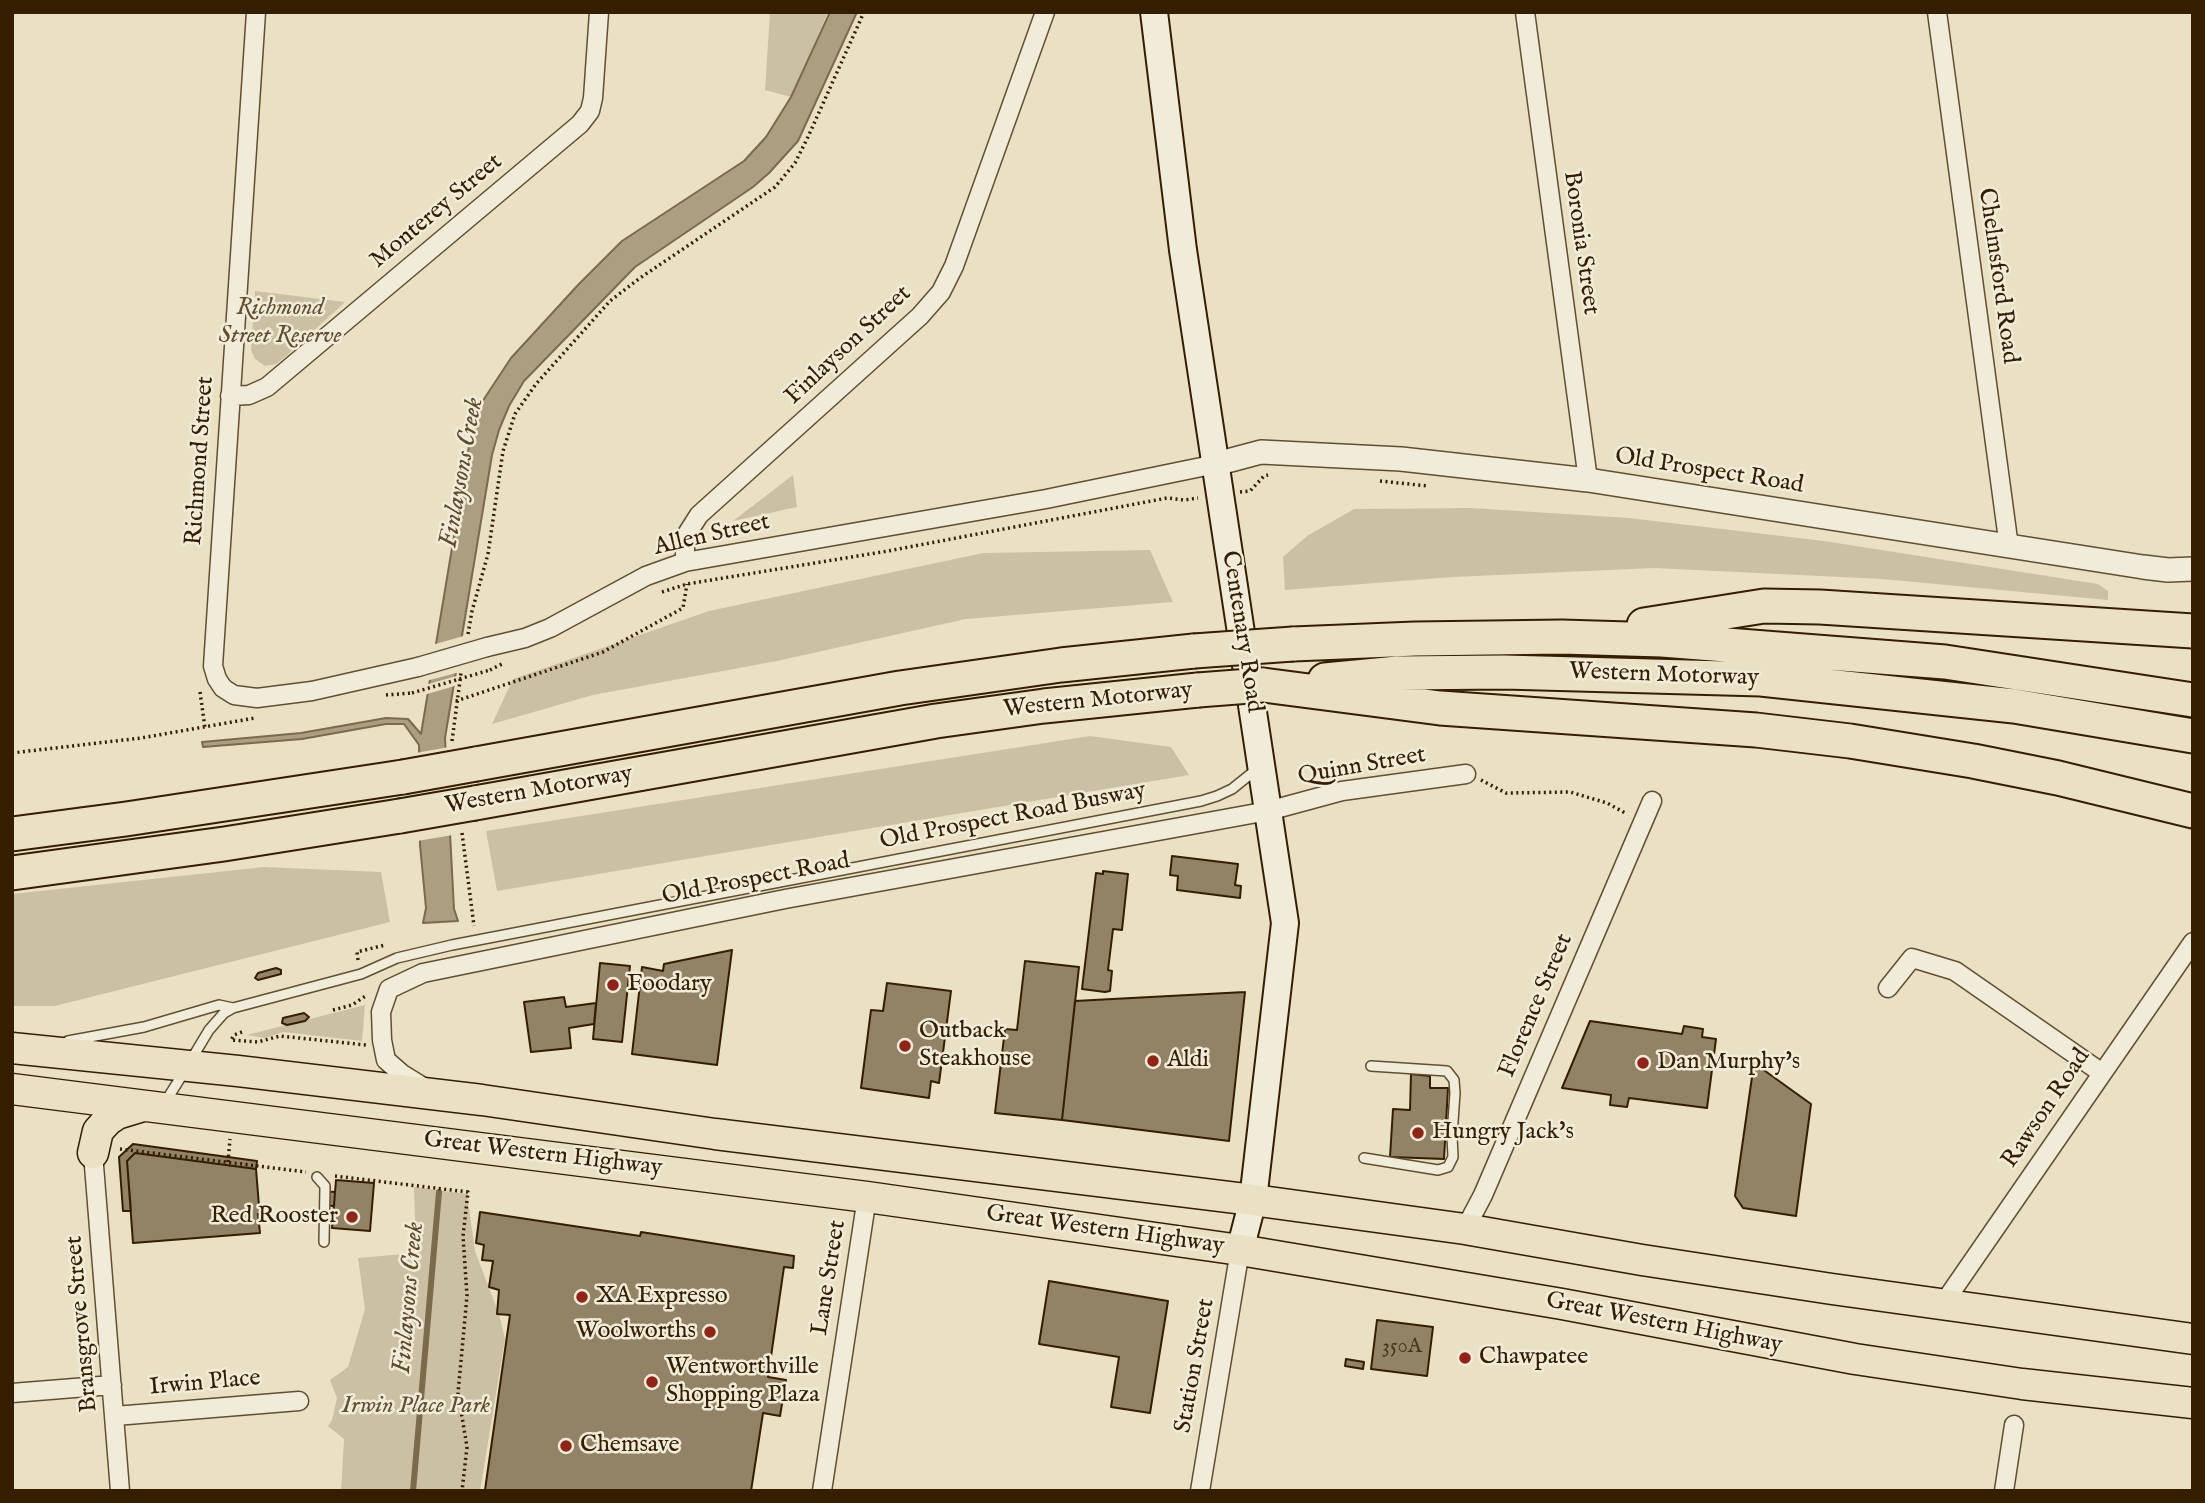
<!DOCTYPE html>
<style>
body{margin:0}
#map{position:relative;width:2205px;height:1503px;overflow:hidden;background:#eae1c4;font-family:"IM FELL English",serif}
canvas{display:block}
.frame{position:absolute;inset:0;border:14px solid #351d00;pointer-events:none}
</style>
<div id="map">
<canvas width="2205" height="1503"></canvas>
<div class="frame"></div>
</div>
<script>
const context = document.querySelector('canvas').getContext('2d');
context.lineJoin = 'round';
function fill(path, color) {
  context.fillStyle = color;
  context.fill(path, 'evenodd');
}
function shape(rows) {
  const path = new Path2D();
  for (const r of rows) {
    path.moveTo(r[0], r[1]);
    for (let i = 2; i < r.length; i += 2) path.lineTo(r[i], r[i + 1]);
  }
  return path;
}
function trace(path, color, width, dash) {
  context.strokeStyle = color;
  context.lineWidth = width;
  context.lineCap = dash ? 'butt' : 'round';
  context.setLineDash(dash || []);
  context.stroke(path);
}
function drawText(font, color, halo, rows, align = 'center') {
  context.font = font + ' "IM FELL English",serif';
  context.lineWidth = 5;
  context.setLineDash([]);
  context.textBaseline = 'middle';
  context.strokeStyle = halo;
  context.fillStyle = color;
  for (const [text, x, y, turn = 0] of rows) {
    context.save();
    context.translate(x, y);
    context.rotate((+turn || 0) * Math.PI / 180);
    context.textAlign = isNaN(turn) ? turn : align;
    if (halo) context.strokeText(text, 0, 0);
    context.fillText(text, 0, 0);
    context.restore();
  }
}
fill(shape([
 [770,12,828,12,791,97,765,90],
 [255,291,345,302,284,358,276,364,265,366,255,359,251,350],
 [793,475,797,507,733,521],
 [1471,508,1629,518,1824,541,2098,584,2108,591,2108,600,1882,579,1654,568,1453,577,1285,590,1283,557,1307,536,1354,509],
 [1150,550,1173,602,966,619,777,661,593,695,492,724,513,679,709,611,983,553],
 [1090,736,1171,747,1189,775,497,891,486,831],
 [264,867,381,872,390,922,55,1006,12,1006,12,894],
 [365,1005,362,1041,283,1032,265,1038,247,1035],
 [414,1187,467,1194,475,1251,499,1314,505,1339,480,1491,341,1491,344,1439,328,1426,332,1420,337,1398,330,1380,348,1367,365,1309,358,1258,416,1253]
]), '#cbc0a3');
const water = shape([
 [830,12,857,12,798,141,769,173,753,187,635,267,524,381,509,406,499,430,492,455,445,738,454,909,458,921,423,923,426,908,420,845,419,745,404,724,386,724,302,739,203,747,202,742,301,733,386,718,408,719,421,734,472,428,480,405,511,358,578,285,622,241,744,161,766,137,791,97,830,12]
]);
fill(water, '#ac9e81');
trace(water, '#7c6a4d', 2);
fill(shape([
 [467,635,460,672,426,681,432,645],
 [460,675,458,685,424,695,425,685],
 [449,747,453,835,417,841,416,753]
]), '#eae1c4');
trace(shape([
 [413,1491,439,1192]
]), '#7c6a4d', 6);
const building = shape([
 [1172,856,1238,864,1235,885,1241,886,1240,898,1177,890,1178,876,1170,875,1172,856],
 [1103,871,1128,874,1122,930,1113,929,1108,970,1112,971,1110,991,1105,992,1082,989,1096,873,1103,874,1103,871],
 [732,950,717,1065,632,1054,642,967,663,971,664,964,732,950],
 [1025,961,1079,967,1062,1120,995,1113,1005,1029,1017,1030,1025,961],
 [600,963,630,966,622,1042,593,1039,600,963],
 [276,968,281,970,281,974,258,980,255,978,258,973,276,968],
 [887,983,951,991,939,1083,931,1081,929,1098,861,1088,871,1010,883,1011,887,983],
 [1245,992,1229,1141,1062,1120,1075,1001,1245,992],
 [564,997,566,1007,596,1003,594,1024,569,1028,571,1048,531,1052,524,1002,564,997],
 [304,1013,309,1017,305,1021,287,1025,282,1023,283,1018,304,1013],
 [1590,1021,1682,1034,1684,1026,1703,1029,1702,1037,1716,1039,1707,1108,1629,1098,1627,1107,1610,1105,1611,1095,1562,1088,1590,1021],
 [1754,1063,1811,1104,1796,1216,1743,1208,1735,1196,1754,1063],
 [1411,1074,1430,1076,1430,1088,1448,1088,1444,1159,1390,1157,1393,1109,1410,1110,1411,1074],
 [133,1144,257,1161,256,1169,135,1153,127,1161,131,1211,123,1211,119,1157,133,1144],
 [135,1153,256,1169,259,1206,263,1206,263,1213,258,1214,260,1233,133,1243,127,1161,135,1153],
 [336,1180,374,1183,370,1231,332,1228,336,1180],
 [321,1191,335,1192,334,1206,320,1205,321,1191],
 [480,1212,640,1236,641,1232,794,1256,793,1268,784,1267,768,1377,786,1380,780,1416,763,1413,751,1491,485,1490,510,1315,497,1314,499,1290,489,1287,493,1261,482,1260,484,1245,476,1243,480,1212],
 [1049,1281,1168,1301,1150,1413,1111,1407,1119,1357,1039,1344,1049,1281],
 [1377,1320,1433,1327,1427,1376,1371,1369,1377,1320],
 [1346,1359,1364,1362,1363,1369,1345,1366,1346,1359]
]);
fill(building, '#938366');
trace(building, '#351d00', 2);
const service = shape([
 [68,1041,144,1027,219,1005,233,1008],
 [191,1060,209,1030,224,1013,233,1008,361,974,397,958,452,945,1201,801,1217,796,1232,789,1257,769],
 [161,1102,169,1096,184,1072],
 [1364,1158,1438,1170,1448,1167,1453,1157,1452,1136,1455,1093,1454,1080,1447,1071,1371,1066],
 [317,1177,325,1186,324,1242]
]);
const minor = shape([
 [256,12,213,666,217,679,223,688,234,695,257,698,312,691,418,667],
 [1525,12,1588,480],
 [1937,12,2009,547],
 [230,396,249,395,267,387,580,124,590,111,593,98,599,12],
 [685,562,685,537,699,515,920,316,941,292,954,266,1045,12],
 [487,647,525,638,550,628,646,576,685,562,1046,499,1216,464],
 [1888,988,1912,958,1955,971,2102,1073],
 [423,1087,402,1074,386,1060,382,1040,381,1012,389,989,423,973,785,899,1268,811,1342,791,1466,774],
 [93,1153,120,1491],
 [1465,1229,1483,1195,1652,801],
 [1943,1304,2193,942],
 [12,1393,112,1385],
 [115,1416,299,1401],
 [822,1491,867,1197],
 [1200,1491,1240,1250],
 [2004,1491,2014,1425]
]);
const tertiary = shape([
 [1216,464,1261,452,1401,459,1588,480,2143,567,2168,570,2193,569]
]);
const secondary = shape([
 [1154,12,1183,250,1285,923,1253,1200,1240,1250]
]);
const trunk = shape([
 [12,1048,238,1071,482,1100,715,1134,1253,1200,1465,1229,1642,1260,1832,1289,2193,1339],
 [12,1089,867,1197,1240,1250,1562,1304,1855,1359,2022,1384,2193,1403],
 [93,1153,98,1131,108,1120,117,1114,143,1106]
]);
const motorway = shape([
 [1644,625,1764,606,1820,607,2193,631],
 [1293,644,1415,639,1562,637,1662,640,1945,662,2193,700],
 [1325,680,1398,673,1504,672,1761,679,2014,706,2193,736],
 [1263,685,1440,708,1756,730,1850,741,1973,761,2058,778,2193,811],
 [476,764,900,688,1061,665,1194,651],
 [475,803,936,721,1044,706,1198,690],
 [12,834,126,819,403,777],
 [12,873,224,844,400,816]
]);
trace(service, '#624e31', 12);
trace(minor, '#624e31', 21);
trace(tertiary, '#624e31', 26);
trace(secondary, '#351d00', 30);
trace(trunk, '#351d00', 33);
trace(motorway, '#351d00', 37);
trace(shape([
 [1380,481,1428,486],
 [1240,492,1250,491,1264,476,1268,475],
 [662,592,687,584,888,551,1167,498,1184,500,1198,498],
 [468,634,472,611,488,554,503,451,515,414,536,384,610,301,640,278,775,187,795,163,808,137,864,12],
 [490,670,502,664],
 [200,692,205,728],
 [386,695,412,693],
 [456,701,603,652,683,608,687,584],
 [452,741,461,673],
 [12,753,141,738,255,718],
 [1481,780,1506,793,1570,792,1607,803,1627,814],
 [462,833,474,926],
 [358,960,357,952,385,945],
 [333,1010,352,1005,367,995],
 [242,1032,234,1035,231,1040,258,1042,280,1036,366,1045],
 [120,1149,306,1172],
 [228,1162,230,1139],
 [335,1176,468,1192,463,1236,467,1296,458,1393,467,1447,462,1491]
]), '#351d00', 3.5, [2, 3.5]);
trace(service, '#f1ecd9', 9);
trace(minor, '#f1ecd9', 18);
trace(tertiary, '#f1ecd9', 23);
trace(secondary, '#f1ecd9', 26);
trace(trunk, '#eae1c4', 30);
trace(motorway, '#eae1c4', 33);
const minorBridge = shape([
 [418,667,487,647]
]);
const motorwayBridge = shape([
 [1194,651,1293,644],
 [1198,690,1263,685],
 [403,777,476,764],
 [400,816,475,803]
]);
trace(minorBridge, '#624e31', 21, []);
trace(motorwayBridge, '#351d00', 37, []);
trace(shape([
 [412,693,490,670]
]), '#351d00', 3.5, [2, 3.5]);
trace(minorBridge, '#f1ecd9', 18);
trace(motorwayBridge, '#eae1c4', 33);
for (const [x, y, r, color] of [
 [613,985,7,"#8f2418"],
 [905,1046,7,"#8f2418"],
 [1153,1061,7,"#8f2418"],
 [1643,1063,7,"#8f2418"],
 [1418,1133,7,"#8f2418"],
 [352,1217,7,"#8f2418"],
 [582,1297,7,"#8f2418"],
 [710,1332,7,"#8f2418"],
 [1465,1358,7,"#8f2418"],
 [652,1382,7,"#8f2418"],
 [566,1446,7,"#8f2418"]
]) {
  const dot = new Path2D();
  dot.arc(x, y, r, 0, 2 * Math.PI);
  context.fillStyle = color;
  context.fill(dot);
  trace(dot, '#f1ecd9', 2.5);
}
drawText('21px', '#4c361a', null, [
 ["350A",1402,1348]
]);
drawText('24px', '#351d00', '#f1ecd9', [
 ["Monterey Street",437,212,-40],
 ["Boronia Street",1580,243,82],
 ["Chelmsford Road",1997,276,82],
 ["Finlayson Street",849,346,-43],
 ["Richmond Street",201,461,-86],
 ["Old Prospect Road",1709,472,9],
 ["Allen Street",712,536,-13],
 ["Centenary Road",1241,632,81],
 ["Western Motorway",1664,676,2],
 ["Western Motorway",1098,701,-6],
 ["Quinn Street",1362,767,-10],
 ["Western Motorway",539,791,-10],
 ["Old Prospect Road Busway",1013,817,-11],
 ["Old Prospect Road",756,880,-11],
 ["Florence Street",1537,1006,-67],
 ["Rawson Road",2047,1109,-56],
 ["Great Western Highway",543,1155,7],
 ["Great Western Highway",1105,1231,8],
 ["Lane Street",830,1278,-81],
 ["Bransgrove Street",83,1324,-95],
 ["Great Western Highway",1664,1324,11],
 ["Station Street",1196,1366,-80],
 ["Irwin Place",205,1384,-5]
]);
drawText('italic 24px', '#624e31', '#f1ecd9', [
 ["Richmond",280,309],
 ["Street Reserve",280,337],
 ["Irwin Place Park",416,1407]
]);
drawText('24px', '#351d00', '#f1ecd9', [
 ["Foodary",627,985],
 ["Outback",919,1032],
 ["Steakhouse",919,1060],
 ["Aldi",1167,1061],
 ["Dan Murphy's",1657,1063],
 ["Hungry Jack's",1432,1133],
 ["Red Rooster",338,1217,"right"],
 ["XA Expresso",596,1297],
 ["Woolworths",696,1332,"right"],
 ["Chawpatee",1479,1358],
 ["Wentworthville",666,1368],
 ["Shopping Plaza",666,1396],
 ["Chemsave",580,1446]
], 'left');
drawText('italic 26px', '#5f4a2d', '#f1ecd9', [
 ["Finlaysons Creek",463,473,-80],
 ["Finlaysons Creek",410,1298,-85]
]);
</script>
